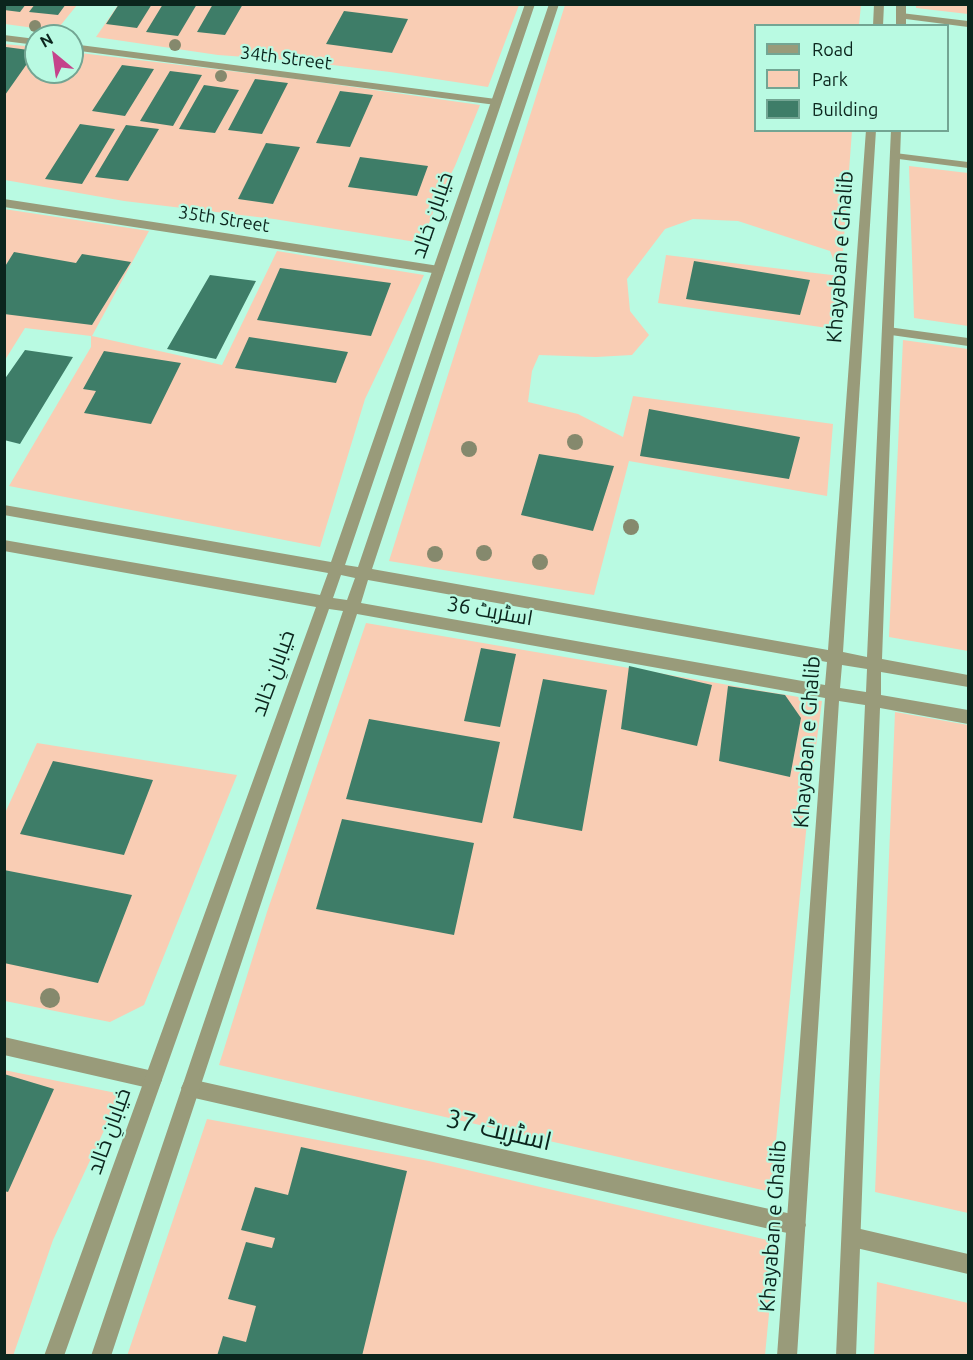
<!DOCTYPE html>
<meta charset="utf-8">
<style>
body{margin:0}
#map{position:relative;width:973px;height:1360px;overflow:hidden;background:#b9fae2;font-family:Ubuntu,sans-serif}
canvas{display:block}
.frame{position:absolute;inset:0;border:6px solid #0b251d;pointer-events:none}
.legend{position:absolute;left:754px;top:24px;width:195px;height:108px;box-sizing:border-box;background:#b9fae2;border:2px solid #73a593;margin:0;padding:8px 10px;list-style:none;font-size:18px;color:#0b251d}
.legend li{display:flex;align-items:center;gap:12px;height:30px}
.legend b{width:30px;border:2px solid #73a593}
.north{position:absolute;left:24px;top:24px;width:60px;height:60px;box-sizing:border-box;background:#b9fae2;border:2px solid #73a593;border-radius:50%;rotate:331deg;font-size:16px;font-weight:700;line-height:24px;text-align:center;color:#0b251d}
.north::after{content:'';display:block;margin:auto;width:21px;height:27px;background:#c5438b;clip-path:polygon(50% 0,100% 100%,50% 72%,0 100%)}
</style>
<div id="map">
<canvas width="973" height="1360"></canvas>
<div class="frame"></div>
<ul class="legend">
<li><b style="height:8px;background:#999b7a"></b>Road</li>
<li><b style="height:16px;background:#f9cdb4"></b>Park</li>
<li><b style="height:16px;background:#3e7d68"></b>Building</li>
</ul>
<div class="north">N</div>
</div>
<script>
const context = document.querySelector('canvas').getContext('2d');
context.lineJoin = 'round';
function fill(path, color) {
  context.fillStyle = color;
  context.fill(path, 'evenodd');
}
function shape(rows) {
  const path = new Path2D();
  for (const r of rows) {
    path.moveTo(r[0], r[1]);
    for (let i = 2; i < r.length; i += 2) path.lineTo(r[i], r[i + 1]);
  }
  return path;
}
function drawText(font, color, halo, rows, align = 'center') {
  context.font = font + ' Ubuntu,Cairo,sans-serif';
  context.lineWidth = 4.5;
  context.setLineDash([]);
  context.textBaseline = 'middle';
  context.strokeStyle = halo;
  context.fillStyle = color;
  for (const [text, x, y, turn = 0] of rows) {
    context.save();
    context.translate(x, y);
    context.rotate((+turn || 0) * Math.PI / 180);
    context.textAlign = isNaN(turn) ? turn : align;
    if (halo) context.strokeText(text, 0, 0);
    context.fillText(text, 0, 0);
    context.restore();
  }
}
fill(shape([
 [5,5,77,5,56,31,5,24],
 [118,5,519,5,488,87,390,72,300,61,218,55,96,37],
 [565,5,861,5,859,25,756,26,756,130,852,131,841,277,834,329,658,303,666,255,840,276,830,251,738,221,693,219,665,229,627,279,630,311,649,335,632,355,596,357,539,355,532,371,528,402,578,414,623,437,633,396,833,424,827,496,629,461,594,595,389,561],
 [916,5,968,5,968,14,916,8],
 [4,44,36,47,36,72,72,72,72,52,297,79,480,105,455,166,436,204,422,243,274,219,124,201,5,180],
 [909,166,968,173,968,326,914,318],
 [4,209,149,231,92,336,222,365,277,251,424,275,365,399,320,547,9,486,91,347,91,336,25,328,5,360],
 [903,340,968,349,968,651,889,637],
 [366,623,822,701,810,791,771,1192,219,1065,267,912],
 [895,712,968,725,968,1213,875,1192],
 [37,743,237,775,144,1005,110,1022,5,1001,5,813],
 [4,1070,121,1094,53,1240,13,1356,4,1355],
 [207,1119,429,1161,776,1242,765,1355,127,1356],
 [877,1282,968,1303,968,1355,874,1355]
]), '#f9cdb4');
fill(shape([
 [4,4,26,4,20,12,4,10],
 [35,4,66,4,58,15,29,12],
 [119,4,152,4,137,28,106,24],
 [163,4,197,4,178,36,146,32],
 [213,4,243,4,225,35,197,32],
 [344,11,408,19,392,53,326,44],
 [6,47,36,51,5,95,5,49],
 [122,65,154,69,125,116,92,111],
 [170,71,202,75,173,126,140,121],
 [255,79,288,83,262,134,228,130],
 [204,85,239,90,215,133,179,129],
 [340,91,373,95,350,147,316,143],
 [80,124,115,129,82,184,45,179],
 [126,125,159,129,128,181,95,177],
 [266,143,300,147,273,204,238,199],
 [360,157,428,166,417,196,348,187],
 [14,252,76,263,82,254,131,262,92,325,4,314,4,268],
 [694,261,810,280,800,315,686,299],
 [280,268,391,283,371,336,257,320],
 [210,275,256,281,216,359,167,349],
 [249,337,348,352,336,383,235,368],
 [25,350,73,357,20,444,4,440,4,380],
 [104,351,181,363,151,424,84,413,96,391,83,389],
 [649,409,800,437,789,479,640,456],
 [539,454,614,466,593,531,521,515],
 [481,648,516,654,500,727,464,721],
 [629,666,712,685,697,746,621,729],
 [543,679,607,690,582,831,513,818],
 [728,686,785,695,801,718,790,777,719,761],
 [369,719,500,742,482,823,346,799],
 [53,761,153,780,124,855,20,834],
 [342,819,474,843,454,935,316,909],
 [4,870,132,895,98,983,4,963],
 [4,1074,54,1089,8,1192,4,1191],
 [301,1147,407,1171,362,1356,217,1356,223,1336,246,1342,256,1306,228,1299,246,1242,272,1248,275,1238,241,1230,255,1187,288,1195]
]), '#3e7d68');
fill(shape([
 [901,13,968,21,968,27,898,18,896,16,901,13],
 [4,35,36,39,36,45,4,41,4,35],
 [72,44,496,99,501,102,496,105,72,50,72,44],
 [895,153,968,162,968,168,891,158,891,154,895,153],
 [4,199,439,266,445,270,439,274,4,207,4,199],
 [888,327,968,338,968,346,884,334,884,328,888,327],
 [4,1037,153,1071,159,1074,162,1080,159,1086,153,1089,4,1055,4,1037],
 [190,1079,796,1215,803,1218,806,1225,803,1232,796,1235,190,1097,184,1094,181,1088,184,1082,190,1079],
 [852,1227,968,1254,968,1274,852,1247,845,1244,842,1237,845,1230,852,1227]
]), '#999b7a');
fill(shape([
 [525,4,535,4,345,565,358,567,549,4,559,4,372,569,828,650,866,130,876,130,843,652,867,657,891,130,901,130,882,659,968,675,968,687,881,672,881,695,968,710,968,724,880,708,856,1356,836,1356,865,705,839,701,797,1356,777,1356,825,698,357,614,111,1356,91,1356,343,611,329,609,64,1356,44,1356,316,607,4,551,4,540,320,595,328,573,4,515,4,505,331,562,525,4],
 [341,575,355,578,347,600,333,598,341,575],
 [368,580,827,662,825,685,361,603,368,580],
 [842,665,867,669,866,692,840,688,842,665],
 [874,4,884,4,883,26,873,26,874,4],
 [896,4,906,4,906,26,896,26,896,4]
]), '#999b7a');
context.fillStyle = '#85896d';
for (const [x, y, r] of [
 [35,26,6],
 [175,45,6],
 [221,76,6],
 [575,442,8],
 [469,449,8],
 [631,527,8],
 [484,553,8],
 [435,554,8],
 [540,562,8],
 [50,998,10]
]) {
  context.beginPath();
  context.arc(x, y, r, 0, 2 * Math.PI);
  context.fill();
}
drawText('18px', '#0b251d', '#b9fae2', [
 ["34th Street",286,58,7],
 ["35th Street",224,219,9]
]);
drawText('21px', '#0b251d', '#b9fae2', [
 ["خیابانِ خالد",432,215,-71],
 ["Khayaban e Ghalib",840,257,-86],
 ["اسٹریٹ 36",490,611,10],
 ["خیابانِ خالد",273,673,-70],
 ["Khayaban e Ghalib",807,742,-86],
 ["خیابانِ خالد",109,1131,-70],
 ["Khayaban e Ghalib",773,1226,-86]
]);
drawText('26px', '#0b251d', '#b9fae2', [
 ["اسٹریٹ 37",499,1130,13]
]);
</script>
